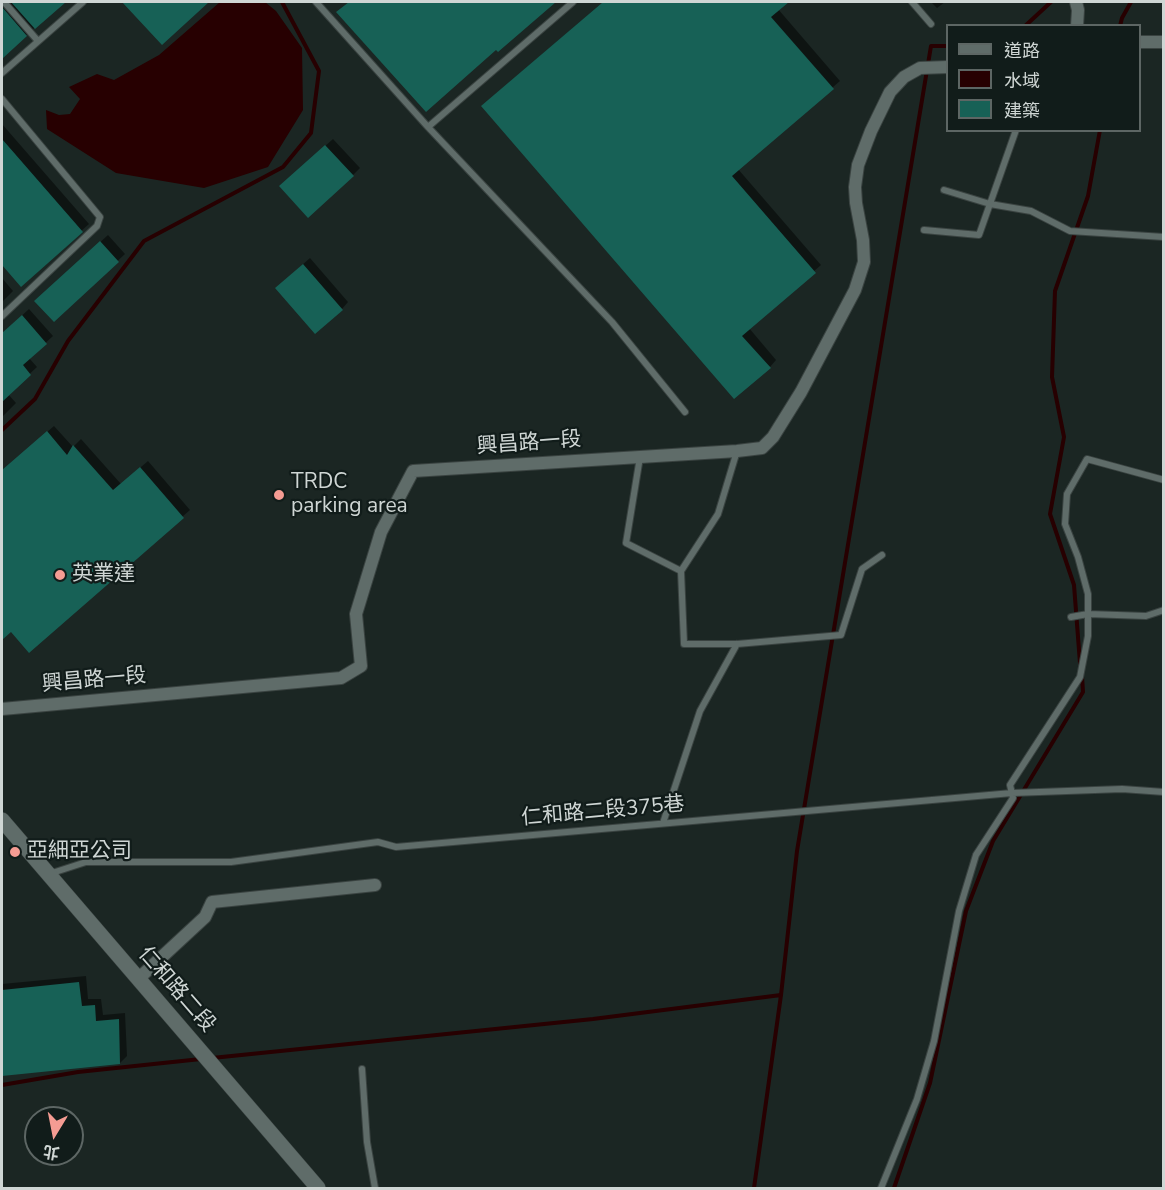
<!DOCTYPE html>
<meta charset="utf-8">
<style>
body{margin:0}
#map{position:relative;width:1165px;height:1190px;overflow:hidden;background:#1b2623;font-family:"Nunito Sans","Noto Sans TC",sans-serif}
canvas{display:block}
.frame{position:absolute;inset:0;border:3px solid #cfd6d4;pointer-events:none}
.legend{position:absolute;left:946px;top:24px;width:195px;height:108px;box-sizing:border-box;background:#111c1a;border:2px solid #5d6664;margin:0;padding:8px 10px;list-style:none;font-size:18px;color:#cfd6d4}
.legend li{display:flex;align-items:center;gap:12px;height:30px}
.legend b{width:30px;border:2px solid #5d6664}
.north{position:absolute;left:24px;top:1106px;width:60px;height:60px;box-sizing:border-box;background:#111c1a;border:2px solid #5d6664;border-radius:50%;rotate:190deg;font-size:16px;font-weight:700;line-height:24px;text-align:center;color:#cfd6d4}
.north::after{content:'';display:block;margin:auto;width:21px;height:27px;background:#f59c93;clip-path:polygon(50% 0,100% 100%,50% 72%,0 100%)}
</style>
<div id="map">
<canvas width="1165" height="1190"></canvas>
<div class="frame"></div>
<ul class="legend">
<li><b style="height:8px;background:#5f6c69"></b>道路</li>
<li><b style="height:16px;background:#270001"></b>水域</li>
<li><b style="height:16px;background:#176156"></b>建築</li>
</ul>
<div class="north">北</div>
</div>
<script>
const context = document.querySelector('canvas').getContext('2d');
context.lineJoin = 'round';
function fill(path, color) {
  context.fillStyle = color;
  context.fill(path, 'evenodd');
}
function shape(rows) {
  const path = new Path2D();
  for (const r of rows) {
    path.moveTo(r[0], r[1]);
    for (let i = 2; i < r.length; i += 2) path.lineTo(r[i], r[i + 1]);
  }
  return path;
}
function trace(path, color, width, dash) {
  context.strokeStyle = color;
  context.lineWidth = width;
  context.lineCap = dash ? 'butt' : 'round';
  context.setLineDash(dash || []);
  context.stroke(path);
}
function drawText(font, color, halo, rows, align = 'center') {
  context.font = font + ' "Nunito Sans","Noto Sans TC",sans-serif';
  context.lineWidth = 4.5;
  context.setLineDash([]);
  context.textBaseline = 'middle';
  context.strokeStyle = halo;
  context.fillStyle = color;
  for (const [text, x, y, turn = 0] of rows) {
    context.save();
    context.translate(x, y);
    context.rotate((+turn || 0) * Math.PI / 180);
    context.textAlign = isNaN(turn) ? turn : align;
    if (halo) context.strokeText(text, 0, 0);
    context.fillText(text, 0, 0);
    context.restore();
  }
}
fill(shape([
 [220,2,265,2,276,11,302,48,303,110,268,167,204,188,116,173,47,129,46,110,59,115,70,114,80,99,69,87,97,74,114,80,159,55]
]), '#270001');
fill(shape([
 [2,2,64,2,2,56],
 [125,2,207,2,162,43],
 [350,2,553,2,498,50,338,12],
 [603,2,787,2,778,9,840,81,738,169,821,265,749,328,776,360,770,367,490,99],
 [931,2,945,2,937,8],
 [2,124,89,224,21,285,2,263],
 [333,139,360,168,353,175,288,179],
 [108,235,125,254,54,320,43,294],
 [310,258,348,302,342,309,284,281],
 [2,278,13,291,2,302],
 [29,309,53,336,29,358,37,367,8,394,16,403,2,417,2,334],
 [54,426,73,447,81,439,121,484,148,461,190,510,29,650,11,630,2,638,2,471],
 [86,976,88,999,101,999,103,1015,125,1013,127,1056,120,1063,2,1075,2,984]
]), '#0007');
trace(shape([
 [1025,26,1051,2],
 [1120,26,1122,18,1131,2],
 [2,430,35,399,68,341,144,241,283,167,311,133,319,71,282,2],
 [1080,663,1074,585,1050,514,1064,437,1052,377,1055,291,1088,196,1100,130],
 [212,1058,593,1019,781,995],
 [2,1085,78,1072,201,1059],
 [754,1188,781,995,797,851,931,46,948,46],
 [894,1188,930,1083,966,911,993,841,1083,692,1082,676]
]), '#270001', 4);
fill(shape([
 [11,2,66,2,35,29],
 [122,2,209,2,162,45],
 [349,2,556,2,498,52,496,50,426,112,336,12],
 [603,2,789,2,771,17,834,89,732,176,816,273,742,336,771,368,734,399,481,106],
 [2,7,27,36,2,59],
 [2,139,83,232,21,287,2,265],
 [325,145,354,176,308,218,279,186],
 [100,241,119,262,54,322,34,301],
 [303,264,343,310,315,334,275,288],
 [22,315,47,344,23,365,31,375,2,402,2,333],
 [47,431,67,455,73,445,113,490,140,467,184,518,29,653,11,632,2,640,2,470],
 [79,982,82,1006,95,1005,96,1021,119,1019,120,1064,2,1076,2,990]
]), '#176156');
const service = shape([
 [4,2,38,41],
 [316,2,428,127,612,322,685,412],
 [912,2,931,24],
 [2,73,83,2],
 [2,99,100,217,97,226,2,316],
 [428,127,573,2],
 [944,190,990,204,1031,211,1070,231,1164,237],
 [924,230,979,235,1016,130],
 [737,451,718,514,681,571,684,644,737,644,841,635,862,569,882,555],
 [640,457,626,543,681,571],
 [1071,617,1088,614,1146,616,1164,610],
 [663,823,700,711,737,644],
 [49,874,86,862,231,862,378,842,396,847,1012,793,1122,789,1164,792],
 [362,1069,367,1142,375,1188],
 [881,1188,917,1099,934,1041,959,911,976,855,1013,798,1010,785,1080,677,1088,636,1088,594,1078,557,1065,524,1067,494,1087,459,1164,480]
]);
const minor = shape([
 [1076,2,1078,10,1077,26],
 [1140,42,1164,42],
 [2,709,341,678,361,666,356,614,381,532,413,471,737,451,762,448,773,437,801,392,855,290,864,262,863,240,856,203,855,187,858,165,871,131,890,92,904,77,920,68,948,67],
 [138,979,205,917,212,902,375,885]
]);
const secondary = shape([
 [2,820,318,1188]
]);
trace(service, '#3a4341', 8);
trace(minor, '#3a4341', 14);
trace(secondary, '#3a4341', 16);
trace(service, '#5f6c69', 6);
trace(minor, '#5f6c69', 12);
trace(secondary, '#5f6c69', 15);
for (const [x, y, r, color] of [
 [279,495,6,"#f59c93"],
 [60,575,6,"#f59c93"],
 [15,852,6,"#f59c93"]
]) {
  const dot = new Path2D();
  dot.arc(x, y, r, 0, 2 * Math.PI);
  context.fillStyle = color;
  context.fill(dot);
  trace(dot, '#111c1a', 2);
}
drawText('21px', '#cfd6d4', '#111c1a', [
 ["興昌路一段",529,444,-4],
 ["興昌路一段",94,681,-5],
 ["仁和路二段375巷",603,812,-5],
 ["仁和路二段",176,990,49]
]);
drawText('21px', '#cfd6d4', '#111c1a', [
 ["TRDC",291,483],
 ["parking area",291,507],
 ["英業達",72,575],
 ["亞細亞公司",27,852]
], 'left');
</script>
